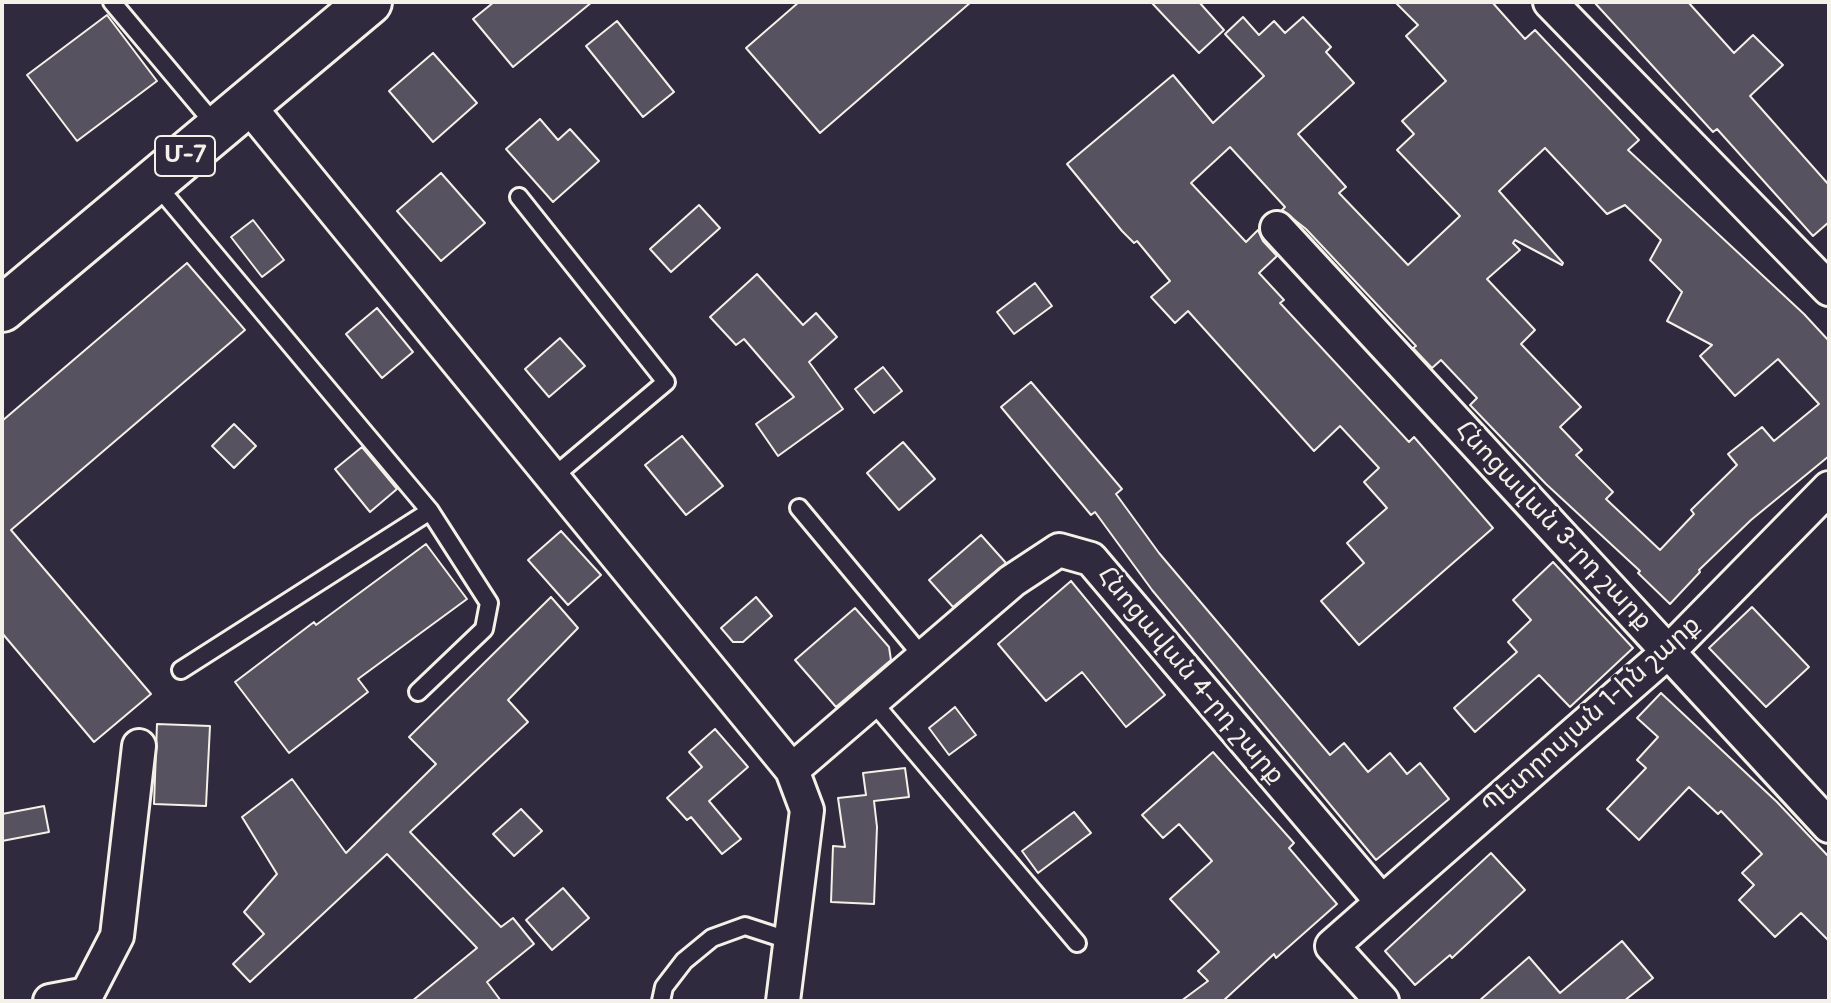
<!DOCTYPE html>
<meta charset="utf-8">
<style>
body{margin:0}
#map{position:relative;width:1831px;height:1003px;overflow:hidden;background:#2f2a3d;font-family:Pangolin,sans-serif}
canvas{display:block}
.frame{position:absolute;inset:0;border:4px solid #f4f1e8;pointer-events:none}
</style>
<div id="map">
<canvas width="1831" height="1003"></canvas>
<div class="frame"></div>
</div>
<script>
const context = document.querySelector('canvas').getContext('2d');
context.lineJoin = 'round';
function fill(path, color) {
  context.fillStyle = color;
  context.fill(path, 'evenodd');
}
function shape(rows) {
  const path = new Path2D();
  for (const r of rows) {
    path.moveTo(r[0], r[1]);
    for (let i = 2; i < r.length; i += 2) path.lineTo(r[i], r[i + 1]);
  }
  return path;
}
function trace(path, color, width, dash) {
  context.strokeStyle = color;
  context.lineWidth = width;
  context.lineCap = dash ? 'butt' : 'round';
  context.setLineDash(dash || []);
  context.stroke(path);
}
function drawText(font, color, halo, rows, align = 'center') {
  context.font = font + ' Pangolin,"Noto Sans Armenian",sans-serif';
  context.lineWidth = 6;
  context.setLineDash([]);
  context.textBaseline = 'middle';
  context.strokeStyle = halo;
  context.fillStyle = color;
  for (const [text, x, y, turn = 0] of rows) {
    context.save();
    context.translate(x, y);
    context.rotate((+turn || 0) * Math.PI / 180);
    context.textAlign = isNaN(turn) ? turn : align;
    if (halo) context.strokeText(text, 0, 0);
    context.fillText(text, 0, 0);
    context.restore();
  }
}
const building = shape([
 [494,2,592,2,513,67,473,19,494,2],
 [799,2,971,2,820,133,746,48,799,2],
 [1151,2,1199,2,1224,30,1199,53,1151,2],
 [1395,2,1492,2,1525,39,1535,30,1639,140,1628,150,1804,314,1829,341,1829,456,1751,520,1699,570,1700,572,1670,604,1638,573,1640,571,1546,484,1470,405,1477,398,1441,360,1432,368,1413,348,1416,346,1306,229,1282,210,1285,207,1230,147,1191,183,1246,242,1258,230,1263,241,1277,256,1259,273,1284,300,1280,303,1409,442,1414,437,1493,528,1359,645,1321,601,1364,563,1347,543,1387,508,1364,482,1379,468,1340,426,1314,451,1188,311,1175,323,1151,297,1170,281,1137,241,1134,243,1122,231,1067,164,1173,75,1213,123,1264,76,1225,34,1243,17,1259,35,1274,21,1285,33,1303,17,1331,47,1326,52,1354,83,1298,134,1346,187,1339,193,1408,265,1460,216,1397,150,1414,134,1402,121,1446,81,1406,36,1418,25,1395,2],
 [1545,148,1607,214,1625,205,1661,240,1650,260,1682,292,1667,321,1712,345,1700,356,1735,396,1778,359,1819,404,1774,441,1762,427,1728,454,1737,465,1691,510,1694,514,1660,550,1606,499,1613,492,1576,455,1582,450,1560,427,1581,407,1521,344,1535,330,1487,279,1520,250,1513,243,1515,240,1562,265,1563,263,1499,191,1545,148],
 [1594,2,1688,2,1734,53,1753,35,1783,65,1750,96,1829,185,1829,222,1813,236,1717,129,1713,132,1594,2],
 [107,15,157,81,77,141,27,75,107,15],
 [617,21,674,92,643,117,586,46,617,21],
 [433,53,477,103,433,142,389,91,433,53],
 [540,119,558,140,570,129,599,161,553,202,506,149,540,119],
 [441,173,485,223,441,261,397,211,441,173],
 [699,205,720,228,671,272,650,249,699,205],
 [253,220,284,260,262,277,231,237,253,220],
 [187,263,245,330,11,530,151,694,94,742,2,633,2,421,187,263],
 [757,274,803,325,816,313,837,337,809,362,843,409,778,456,756,424,794,397,744,339,736,345,710,317,757,274],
 [1035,283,1052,306,1014,334,997,312,1035,283],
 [377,308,413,352,382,378,346,334,377,308],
 [560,338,585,366,549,397,525,369,560,338],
 [883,367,902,391,874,413,855,389,883,367],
 [1031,382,1122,489,1116,494,1159,553,1330,755,1344,743,1368,772,1390,753,1407,774,1420,763,1449,799,1376,860,1152,590,1095,512,1091,515,1001,407,1031,382],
 [234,424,256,446,234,468,212,446,234,424],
 [682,436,723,486,686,515,645,465,682,436],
 [903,442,935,479,899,510,867,473,903,442],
 [362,447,397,489,370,512,335,469,362,447],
 [561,531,601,575,568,605,528,560,561,531],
 [981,535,1006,563,953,607,929,580,981,535],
 [426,544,467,599,358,679,368,692,289,753,235,682,314,622,316,625,426,544],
 [1553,562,1633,648,1570,707,1539,675,1475,732,1454,708,1517,652,1508,642,1531,620,1513,600,1553,562],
 [1071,581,1165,695,1126,727,1082,672,1046,701,998,644,1071,581],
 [551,597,578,628,508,700,528,722,410,832,501,927,513,918,534,944,487,982,501,1001,412,1001,477,948,387,854,250,982,233,964,264,934,244,912,277,874,242,817,292,779,346,853,436,764,409,737,551,597],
 [756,597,772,616,743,642,733,642,721,628,756,597],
 [1752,607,1809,667,1766,707,1709,648,1752,607],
 [855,608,889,647,891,660,836,707,795,660,855,608],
 [1661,693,1777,802,1829,857,1829,941,1801,913,1775,937,1739,900,1754,885,1742,873,1762,854,1721,811,1718,814,1689,787,1639,840,1607,809,1646,768,1637,760,1658,737,1637,718,1661,693],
 [955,707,976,735,949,755,929,728,955,707],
 [157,724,210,726,206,806,154,804,157,724],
 [715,729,748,767,709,801,741,839,722,854,691,817,687,820,667,798,702,767,689,752,715,729],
 [1213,752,1294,843,1289,848,1337,904,1276,958,1274,954,1223,1001,1181,1001,1208,981,1198,971,1219,952,1170,899,1212,861,1179,824,1163,838,1142,815,1213,752],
 [905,768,909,797,874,801,877,827,874,904,831,902,833,846,845,847,838,798,866,795,863,773,905,768],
 [44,806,49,832,2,841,2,814,44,806],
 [521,809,542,831,514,856,493,834,521,809],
 [1074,812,1091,833,1038,873,1022,851,1074,812],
 [1491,853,1525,890,1452,958,1450,955,1415,985,1385,951,1491,853],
 [563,888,589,918,552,950,526,920,563,888],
 [1622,941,1653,978,1624,1001,1479,1001,1529,957,1560,993,1622,941]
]);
fill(building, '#56525f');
trace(building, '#f4f1e8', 2);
const lane = shape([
 [112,2,217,127],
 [155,183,430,511,489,603,484,629,418,692],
 [519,197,666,382,553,477],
 [799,508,923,657],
 [181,670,430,511],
 [872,701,1077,943],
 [661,1001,664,987,684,961,712,938,745,926,791,941]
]);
const street = shape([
 [1550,2,1829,289],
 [247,104,792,770,807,810,783,1001],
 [1277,228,1829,826],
 [792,770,1012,581,1059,550,1091,559,1382,902,1332,946,1382,1001],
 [1382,902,1669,651,1829,488],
 [50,1001,87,994,117,936,139,746]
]);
const highway = shape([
 [2,309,369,2]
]);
trace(lane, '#f4f1e8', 22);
trace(street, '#f4f1e8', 38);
trace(highway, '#f4f1e8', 50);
trace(lane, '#2f2a3d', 16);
trace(street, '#2f2a3d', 32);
trace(highway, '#2f2a3d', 44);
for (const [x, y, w] of [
 [185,156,60]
]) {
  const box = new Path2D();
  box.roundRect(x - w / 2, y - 20, w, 40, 6);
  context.fillStyle = '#2f2a3d';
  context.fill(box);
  trace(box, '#f4f1e8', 2);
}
drawText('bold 24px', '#f4f1e8', null, [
 ["Մ-7",185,156]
]);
drawText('26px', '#f4f1e8', '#2f2a3d', [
 ["Հնոցավան 3-րդ շարք",1553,526,47],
 ["Հնոցավան 4-րդ շարք",1190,676,50],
 ["Պետրոսյան 1-ին շարք",1592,716,-42]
]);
</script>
